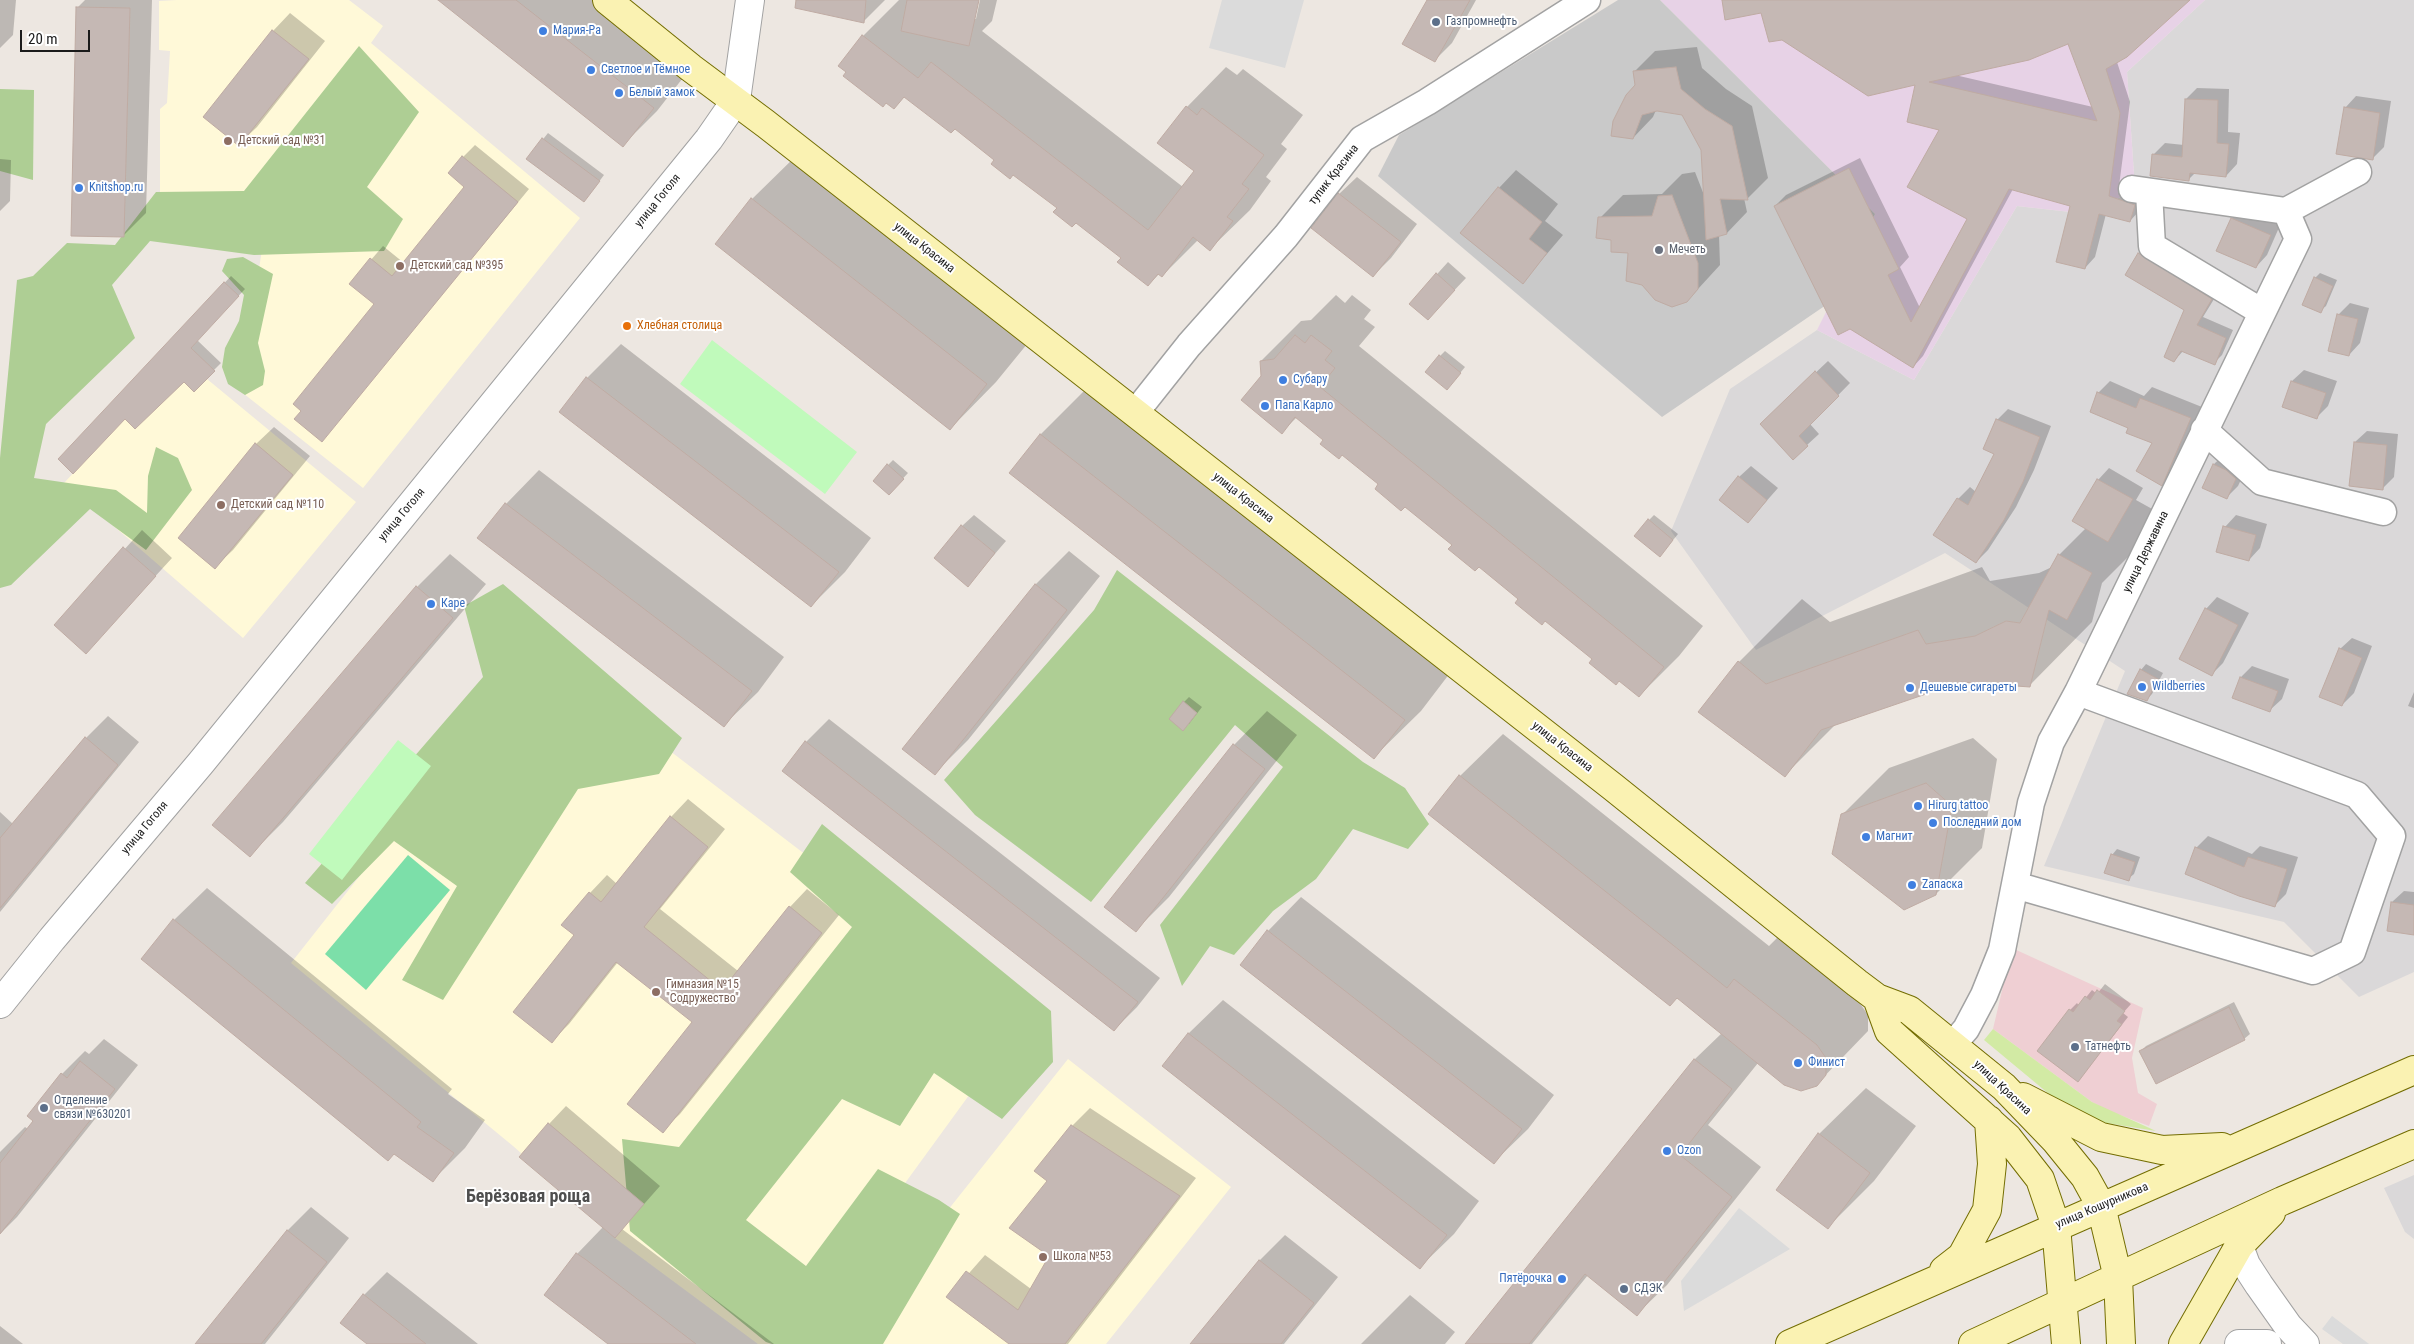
<!DOCTYPE html>
<meta charset="utf-8">
<style>
body{margin:0}
#map{position:relative;width:2414px;height:1344px;overflow:hidden;background:#ede7e1;font-family:"Roboto Condensed",sans-serif}
canvas{display:block}
.scale{position:absolute;left:20px;top:30px;width:70px;height:22px;box-sizing:border-box;border:2px solid #1b1b1b;border-top:0;padding-left:6px;font-size:15px;line-height:18px;white-space:nowrap;color:#1b1b1b;-webkit-text-stroke:4px #fff;paint-order:stroke}
</style>
<div id="map">
<canvas width="2414" height="1344"></canvas>
<div class="scale">20 m</div>
</div>
<script>
const context = document.querySelector('canvas').getContext('2d');
context.lineJoin = 'round';
function fill(path, color) {
  context.fillStyle = color;
  context.fill(path, 'evenodd');
}
function shape(rows) {
  const path = new Path2D();
  for (const r of rows) {
    path.moveTo(r[0], r[1]);
    for (let i = 2; i < r.length; i += 2) path.lineTo(r[i], r[i + 1]);
  }
  return path;
}
function trace(path, color, width, dash) {
  context.strokeStyle = color;
  context.lineWidth = width;
  context.lineCap = dash ? 'butt' : 'round';
  context.setLineDash(dash || []);
  context.stroke(path);
}
function drawText(font, color, halo, rows, align = 'center') {
  context.font = font + ' "Roboto Condensed",sans-serif';
  context.lineWidth = 4;
  context.setLineDash([]);
  context.textBaseline = 'middle';
  context.strokeStyle = halo;
  context.fillStyle = color;
  for (const [text, x, y, turn = 0] of rows) {
    context.save();
    context.translate(x, y);
    context.rotate((+turn || 0) * Math.PI / 180);
    context.textAlign = isNaN(turn) ? turn : align;
    if (halo) context.strokeText(text, 0, 0);
    context.fillText(text, 0, 0);
    context.restore();
  }
}
fill(shape([
 [2205,0,2414,0,2414,972,2359,997,2284,922,2044,866,2125,671,1945,553,1756,650,1671,531,1730,389,1817,330,1914,380,2017,206,2089,214,2135,189,2127,72],
 [2414,1175,2414,1239,2405,1232,2384,1188]
]), '#dad8d9');
fill(shape([
 [2012,948,2143,1008,2132,1058,2138,1093,2157,1104,2149,1126,2109,1111,2092,1102,1993,1029]
]), '#efcfd3');
fill(shape([
 [1660,0,2205,0,2127,72,2135,189,2089,214,2017,206,1914,380,1817,330,1875,214]
]), '#e7d2e6');
fill(shape([
 [177,0,349,0,383,26,371,43,580,218,363,488,234,386,256,288,263,243,160,197,160,109,167,103,170,51,159,50,159,1],
 [171,369,194,391,207,379,356,502,243,638,64,483],
 [538,650,1023,1021,788,1344,758,1344,615,1238,519,1157,521,1153,513,1146,291,963],
 [1068,1059,1231,1187,1106,1344,873,1344,855,1327]
]), '#fff9d8');
fill(shape([
 [1618,0,1660,0,1875,214,1829,303,1662,417,1378,176,1399,135]
]), '#c9c9c9');
fill(shape([
 [1993,1029,2092,1102,2156,1131,2094,1121,2049,1094,1984,1040]
]), '#d2eaa4');
fill(shape([
 [359,46,419,112,367,187,403,219,384,251,254,255,150,241,112,285,135,338,46,424,34,478,116,490,147,513,148,476,156,447,178,458,192,490,146,550,90,509,11,585,0,588,0,458,17,280,33,276,67,243,115,245,156,192,244,191],
 [0,89,34,90,33,180,0,171],
 [243,257,273,274,258,343,265,371,263,385,245,395,228,384,222,367,225,348,239,321,244,295,222,271,227,259],
 [1117,570,1363,762,1405,788,1429,824,1408,849,1353,829,1316,879,1273,911,1234,955,1210,946,1182,986,1160,925,1283,767,1235,725,1091,902,975,815,944,780,1094,610],
 [503,584,682,738,659,774,578,789,443,1000,402,980,457,886,394,841,332,904,305,883,483,677,464,606],
 [822,824,1051,1011,1053,1062,1002,1119,934,1073,900,1126,842,1099,746,1220,806,1266,878,1169,939,1200,960,1214,883,1344,772,1344,766,1342,630,1231,622,1139,679,1147,852,927,790,872]
]), '#aece94');
fill(shape([
 [712,340,857,452,825,494,680,384],
 [398,740,431,766,342,880,309,854]
]), '#c0fabb');
fill(shape([
 [408,855,450,890,366,990,325,954]
]), '#7cdfa9');
fill(shape([
 [1222,0,1304,0,1285,68,1209,48],
 [1739,1208,1790,1249,1684,1311,1681,1281],
 [2332,1316,2369,1344,2343,1344,2322,1329]
]), '#dbdbdb');
fill(shape([
 [0,0,16,0,13,35,0,48],
 [85,0,152,0,146,213,123,236,78,7],
 [440,0,592,0,686,74,657,111,623,145],
 [823,0,885,0,863,22],
 [899,0,978,0,974,19,976,19,980,0,997,0,992,21,982,31,1183,187,1196,171,1159,142,1187,107,1226,67,1237,75,1243,69,1303,115,1281,144,1287,149,1266,177,1271,181,1250,210,1210,249,1198,240,1162,276,1159,274,1148,285,1122,258,955,128,905,96,894,107,863,36],
 [1428,0,1476,0,1452,43,1435,60],
 [1723,0,2188,0,2117,62,2130,102,2119,186,2145,194,2140,210,2130,221,2106,214,2095,257,2085,268,2072,205,2013,189,1923,356,1913,367,1775,206,1786,195,1860,158,1909,257,1900,267,1920,308,1969,218,1941,129,1917,84,1762,12],
 [2069,42,2093,107,1955,75],
 [290,13,325,41,257,127,239,144,273,31],
 [1697,47,1702,68,1726,89,1752,106,1768,178,1748,198,1744,198,1747,212,1727,233,1719,235,1720,265,1687,301,1613,239,1600,218,1623,195,1662,194,1682,174,1695,172,1704,195,1702,149,1683,114,1656,110,1653,117,1633,138,1636,85,1634,72,1655,51],
 [2197,88,2229,89,2228,132,2240,133,2237,164,2226,176,2195,173,2188,180,2153,155,2165,143,2184,145,2186,99],
 [2356,96,2391,101,2384,147,2373,158,2345,108],
 [548,133,604,175,589,195,528,158],
 [475,145,529,189,322,440,376,304,351,283,383,246,404,263,466,187,463,157],
 [799,153,1032,338,996,382,950,429,752,199],
 [0,159,11,160,10,201,0,211],
 [1516,170,1558,204,1545,221,1563,235,1523,282,1499,188],
 [1357,177,1417,224,1391,258,1373,276,1339,194],
 [2243,207,2281,223,2267,255,2256,267,2232,219],
 [2147,246,2219,291,2203,317,2233,330,2222,355,2214,363,2184,350,2174,361,2186,310,2139,254],
 [1448,262,1466,278,1428,318,1411,303],
 [2320,273,2337,280,2326,306,2320,311,2315,278],
 [231,276,245,289,197,340,221,363,194,390,184,380,60,459],
 [1336,295,1345,303,1352,295,1371,310,1364,319,1375,327,1359,346,1703,626,1679,656,1639,696,1297,417,1282,432,1262,376,1261,361,1301,321,1311,320],
 [2350,303,2369,308,2360,343,2349,355,2339,314],
 [621,344,871,538,845,572,811,606,561,412,587,378],
 [1445,351,1465,367,1452,383,1440,356],
 [1828,361,1850,383,1810,424,1819,434,1807,445,1773,413],
 [2304,370,2337,381,2328,406,2316,418,2283,407,2292,381],
 [2110,381,2144,396,2152,387,2202,407,2173,473,2161,484,2154,442,2098,393],
 [1087,388,1450,673,1421,711,1374,757,1011,473,1041,434],
 [2008,409,2051,426,2034,470,2016,507,1988,550,1976,562,1935,535,1958,499,1970,487,1976,492,1996,453,1997,420],
 [274,427,310,456,233,550,215,567,179,538,256,444],
 [2367,431,2398,434,2394,477,2382,489,2355,442],
 [2226,453,2247,467,2238,486,2226,498,2203,487,2214,464],
 [893,460,908,473,894,488,888,465],
 [1751,466,1778,488,1748,522,1739,477],
 [2109,468,2143,488,2136,500,2154,510,2130,555,2102,583,2092,622,2029,686,1961,681,1837,723,1785,775,1700,711,1739,662,1802,599,1830,622,1982,567,1990,581,2039,573,2052,567,2059,555,2086,528,2098,480],
 [539,470,784,657,758,692,724,725,506,504],
 [974,515,1006,541,968,585,962,526],
 [1654,515,1678,534,1665,550,1649,520],
 [2236,515,2267,524,2260,548,2249,560,2225,527],
 [142,530,172,558,86,652,56,625],
 [1069,551,1100,576,968,740,935,773,1035,585],
 [450,554,486,584,283,822,250,855,417,587],
 [2217,597,2249,613,2223,663,2211,675,2206,609],
 [2352,638,2372,646,2354,693,2342,705,2340,649],
 [2146,664,2163,673,2152,694,2146,700,2141,670],
 [2252,666,2289,679,2282,699,2270,710,2241,677],
 [2414,692,2414,708,2408,706],
 [1189,697,1202,707,1189,724,1184,702],
 [1267,711,1297,735,1169,897,1136,930,1106,907,1234,745],
 [108,716,139,742,0,912,0,812,13,824,86,738],
 [829,719,1160,978,1137,1007,1114,1030,806,742],
 [1503,734,1769,946,1778,937,1859,1002,1868,1015,1868,1031,1816,1085,1758,1063,1708,1125,1761,1167,1667,1285,1637,1314,1588,1275,1532,1344,1478,1344,1471,1338,1695,1059,1722,1033,1460,776],
 [1973,738,1997,759,1982,848,1936,894,1842,815,1889,768],
 [688,799,725,829,660,909,738,971,790,907,807,889,839,915,680,1114,662,1131,694,1022,618,962,569,1024,552,1041,576,935,590,893,607,875,617,884,671,817],
 [2208,836,2252,854,2260,846,2298,857,2286,894,2274,906,2196,848],
 [2117,849,2140,857,2134,874,2128,879,2112,855],
 [207,888,452,1089,448,1094,485,1120,465,1148,432,1181,174,920],
 [2404,891,2414,892,2414,934,2392,902],
 [1301,897,1554,1095,1528,1129,1494,1162,1268,931],
 [2105,984,2131,1004,2123,1013,2128,1017,2078,1081,2070,1010,2077,1003,2079,1006,2092,990,2097,994],
 [1223,1000,1479,1201,1454,1234,1420,1267,1164,1066,1189,1033],
 [2234,1002,2250,1034,2244,1039,2141,1051,2146,1046],
 [104,1039,138,1065,17,1217,0,1234,0,1152,25,1127,28,1129,62,1074,85,1051,89,1054],
 [1866,1088,1916,1126,1874,1181,1828,1227,1819,1134],
 [566,1106,660,1186,622,1229,774,1344,610,1344,577,1254,603,1227,549,1124],
 [1090,1108,1196,1178,1068,1344,1012,1344,948,1297,985,1255,1031,1289,1050,1256,1049,1181,1036,1171,1072,1126],
 [311,1207,349,1238,265,1344,197,1344,288,1230],
 [1285,1235,1338,1277,1284,1344,1192,1344,1260,1260],
 [387,1272,478,1344,369,1344,364,1295],
 [1410,1295,1455,1332,1445,1344,1361,1344],
 [0,1326,23,1344,0,1344]
]), '#0003');
const building = shape([
 [438,0,516,0,654,108,623,147,438,0],
 [796,0,866,0,864,23,795,8,796,0],
 [907,0,979,0,969,46,901,31,907,0],
 [1427,0,1470,0,1435,62,1402,44,1427,0],
 [1722,0,2190,0,2127,57,2106,69,2120,113,2109,196,2135,205,2130,222,2099,214,2085,269,2056,262,2070,206,2009,189,1913,368,1850,329,1838,335,1774,206,1849,168,1899,269,1888,275,1911,322,1967,219,1907,187,1939,130,1907,122,1915,85,1868,96,1782,40,1769,42,1761,13,1725,20,1722,0],
 [2068,44,2097,121,1929,82,2029,60,2068,44],
 [76,7,130,8,124,237,71,236,76,7],
 [272,30,309,59,239,146,203,117,272,30],
 [862,35,918,78,931,62,1148,230,1194,171,1157,143,1186,106,1197,115,1202,108,1264,155,1242,184,1249,189,1227,217,1233,221,1210,251,1193,237,1162,277,1158,274,1148,286,1117,262,1121,258,1076,223,1072,227,1053,212,1057,208,1013,175,1010,179,991,164,994,160,955,129,951,133,904,97,894,109,886,103,883,107,843,76,846,72,838,66,862,35],
 [1676,67,1681,89,1705,109,1732,126,1748,200,1720,199,1727,234,1706,240,1701,150,1682,115,1657,111,1642,115,1633,139,1611,136,1613,121,1626,95,1635,85,1633,71,1676,67],
 [2185,99,2218,100,2217,143,2229,144,2226,177,2190,173,2189,181,2150,176,2152,154,2182,157,2185,99],
 [2344,107,2380,113,2373,160,2336,154,2344,107],
 [542,138,600,181,584,202,526,159,542,138],
 [462,156,518,202,322,442,294,419,301,411,293,404,374,304,349,284,370,258,392,276,464,187,448,173,462,156],
 [1498,187,1542,222,1529,239,1547,253,1523,284,1460,233,1498,187],
 [1338,193,1401,242,1373,277,1311,228,1338,193],
 [1672,195,1698,263,1698,289,1687,302,1672,307,1655,300,1642,285,1626,281,1628,253,1611,252,1611,240,1596,238,1598,217,1652,216,1658,196,1672,195],
 [751,198,987,384,950,430,715,244,751,198],
 [2231,218,2271,235,2256,268,2216,251,2231,218],
 [2138,253,2212,299,2197,325,2226,338,2215,365,2181,351,2174,362,2164,357,2184,310,2125,275,2138,253],
 [1436,273,1455,290,1428,320,1409,304,1436,273],
 [2314,277,2333,286,2321,313,2302,305,2314,277],
 [224,282,239,296,191,348,215,371,194,392,184,382,135,429,125,419,73,474,58,459,224,282],
 [2337,314,2358,319,2349,356,2328,351,2337,314],
 [1295,335,1305,343,1311,335,1332,351,1325,360,1335,368,1320,387,1664,667,1639,697,1619,681,1616,685,1589,663,1592,659,1545,621,1542,625,1515,603,1518,599,1479,567,1475,571,1448,549,1452,545,1405,507,1401,511,1375,489,1378,484,1342,455,1339,459,1320,444,1323,440,1295,417,1282,434,1241,400,1261,376,1260,361,1274,359,1295,335],
 [1439,355,1461,373,1447,390,1425,372,1439,355],
 [1815,371,1839,396,1799,436,1808,446,1793,460,1760,424,1815,371],
 [586,377,839,572,811,607,559,412,586,377],
 [2291,381,2326,393,2317,419,2282,407,2291,381],
 [2097,392,2136,408,2140,398,2191,418,2162,486,2136,471,2152,443,2126,433,2128,428,2090,412,2097,392],
 [1996,419,2040,437,2023,482,2004,520,1976,563,1933,535,1957,498,1968,505,1994,454,1983,449,1996,419],
 [1040,434,1405,720,1374,759,1009,473,1040,434],
 [2354,442,2387,445,2383,490,2349,486,2354,442],
 [255,443,293,475,215,569,178,538,255,443],
 [887,464,904,479,889,495,873,481,887,464],
 [2213,464,2226,470,2236,479,2227,499,2202,488,2213,464],
 [1738,476,1767,500,1748,523,1719,500,1738,476],
 [2097,479,2133,499,2108,542,2072,521,2097,479],
 [505,503,752,691,724,727,477,538,505,503],
 [1648,519,1673,540,1660,557,1634,536,1648,519],
 [961,525,995,553,968,587,934,558,961,525],
 [2223,526,2256,535,2249,561,2216,552,2223,526],
 [123,547,156,576,86,654,54,625,123,547],
 [2058,554,2092,573,2067,620,2049,610,2030,687,1961,682,1821,730,1785,777,1698,712,1738,661,1766,684,1918,630,1926,644,1975,636,2006,621,2020,623,2058,554],
 [1035,584,1067,610,935,775,902,749,1035,584],
 [416,586,453,618,250,857,212,825,416,586],
 [2205,608,2238,625,2212,676,2179,659,2205,608],
 [2339,648,2362,658,2342,706,2319,697,2339,648],
 [2140,669,2158,679,2147,701,2127,694,2140,669],
 [2240,677,2278,691,2270,712,2232,698,2240,677],
 [1183,701,1197,713,1183,731,1169,719,1183,701],
 [85,737,118,765,0,908,0,838,85,737],
 [805,741,1138,1002,1114,1031,782,771,805,741],
 [1233,744,1265,769,1136,932,1104,907,1233,744],
 [1459,775,1727,988,1734,979,1817,1045,1826,1058,1826,1075,1817,1086,1801,1091,1784,1085,1677,998,1670,1006,1428,814,1459,775],
 [1926,783,1952,806,1936,895,1904,910,1832,854,1841,814,1926,783],
 [670,816,708,847,644,927,722,990,789,906,822,933,663,1133,627,1104,692,1022,616,962,552,1043,513,1012,574,935,561,925,589,892,601,902,670,816],
 [2195,847,2244,867,2248,857,2287,869,2275,907,2239,896,2185,874,2195,847],
 [2111,854,2135,862,2129,881,2104,873,2111,854],
 [2391,902,2414,905,2414,935,2387,931,2391,902],
 [173,919,421,1122,417,1127,454,1153,433,1182,394,1154,388,1161,141,959,173,919],
 [1267,930,1522,1129,1494,1164,1240,965,1267,930],
 [2097,990,2125,1011,2117,1021,2122,1024,2078,1082,2037,1051,2069,1009,2073,1012,2085,996,2090,1000,2097,990],
 [2229,1007,2245,1040,2156,1084,2139,1051,2229,1007],
 [1188,1033,1447,1235,1420,1269,1162,1066,1188,1033],
 [1694,1059,1732,1089,1680,1155,1732,1197,1637,1316,1585,1274,1529,1344,1465,1344,1694,1059],
 [80,1061,115,1089,0,1234,0,1163,33,1121,27,1116,61,1073,67,1078,80,1061],
 [548,1123,644,1204,615,1238,519,1157,548,1123],
 [1071,1125,1180,1196,1065,1344,1009,1344,946,1297,966,1271,1018,1310,1049,1256,1009,1228,1047,1181,1034,1171,1071,1125],
 [1818,1133,1870,1173,1828,1229,1776,1190,1818,1133],
 [287,1230,327,1262,261,1344,195,1344,287,1230],
 [576,1253,585,1259,696,1344,608,1344,544,1295,576,1253],
 [1259,1260,1314,1303,1281,1344,1190,1344,1259,1260],
 [363,1294,426,1344,367,1344,340,1323,363,1294]
]);
fill(building, '#c5b8b4');
trace(building, '#bfaba3', 1);
const minor = shape([
 [2149,192,2152,246,2262,312],
 [2286,211,2358,172],
 [1135,413,1189,345,1286,236,1362,139,1427,102,1587,0],
 [2204,430,2262,482,2383,512],
 [2015,885,2313,971,2352,952,2392,836,2357,795,2078,692],
 [1952,1045,1966,1029,1984,995,2002,950,2031,803,2051,742,2078,692,2298,239,2286,211,2132,189]
]);
const tertiary = shape([
 [0,1004,52,939,200,764,709,139,736,100,750,0],
 [2239,1246,2246,1265,2259,1285,2288,1326,2305,1344],
 [2239,1344,2267,1344]
]);
const secondary = shape([
 [607,0,691,68,766,124,1613,787,1857,983,1877,998,1909,1010,2004,1087,2055,1140,2085,1177,2101,1206,2118,1278,2121,1344],
 [1877,998,1889,1031,2008,1138,2040,1179,2056,1226,2066,1344],
 [2023,1097,2101,1137,2162,1150,2222,1147],
 [1944,1270,1962,1256,1987,1210,1992,1164,1989,1120],
 [1790,1344,2414,1070],
 [1973,1344,2282,1201,2414,1144],
 [2183,1344,2239,1246,2271,1213]
]);
trace(minor, '#a2a2a2', 29);
trace(tertiary, '#a2a2a2', 30);
trace(secondary, '#736d02', 30);
trace(minor, '#fff', 26);
trace(tertiary, '#fff', 28);
trace(secondary, '#faf2b2', 28);
for (const [x, y, r, color] of [
 [1436,22,5,"#5c6f8a"],
 [543,31,5,"#3f7fe0"],
 [591,70,5,"#3f7fe0"],
 [619,93,5,"#3f7fe0"],
 [228,141,5,"#8d6e63"],
 [79,188,5,"#3f7fe0"],
 [1659,250,5,"#6b7280"],
 [400,266,5,"#8d6e63"],
 [627,326,5,"#e8710a"],
 [1283,380,5,"#3f7fe0"],
 [1265,406,5,"#3f7fe0"],
 [221,505,5,"#8d6e63"],
 [431,604,5,"#3f7fe0"],
 [2142,687,5,"#3f7fe0"],
 [1910,688,5,"#3f7fe0"],
 [1918,806,5,"#3f7fe0"],
 [1933,823,5,"#3f7fe0"],
 [1866,837,5,"#3f7fe0"],
 [1912,885,5,"#3f7fe0"],
 [656,992,5,"#8d6e63"],
 [2075,1047,5,"#5c6f8a"],
 [1798,1063,5,"#3f7fe0"],
 [44,1108,5,"#5c6f8a"],
 [1667,1151,5,"#3f7fe0"],
 [1043,1257,5,"#8d6e63"],
 [1562,1279,5,"#3f7fe0"],
 [1624,1289,5,"#5c6f8a"]
]) {
  const dot = new Path2D();
  dot.arc(x, y, r, 0, 2 * Math.PI);
  context.fillStyle = color;
  context.fill(dot);
  trace(dot, '#fff', 2);
}
drawText('12px', '#4e5e75', '#fff', [
 ["Газпромнефть",1446,22],
 ["Татнефть",2085,1047],
 ["Отделение",54,1101],
 ["связи №630201",54,1115],
 ["СДЭК",1634,1289]
], 'left');
drawText('12px', '#366cbe', '#fff', [
 ["Мария-Ра",553,31],
 ["Светлое и Тёмное",601,70],
 ["Белый замок",629,93],
 ["Knitshop.ru",89,188],
 ["Субару",1293,380],
 ["Папа Карло",1275,406],
 ["Каре",441,604],
 ["Wildberries",2152,687],
 ["Дешевые сигареты",1920,688],
 ["Hirurg tattoo",1928,806],
 ["Последний дом",1943,823],
 ["Магнит",1876,837],
 ["Zапаска",1922,885],
 ["Финист",1808,1063],
 ["Ozon",1677,1151],
 ["Пятёрочка",1552,1279,"right"]
], 'left');
drawText('12px', '#785e54', '#fff', [
 ["Детский сад №31",238,141],
 ["Детский сад №395",410,266],
 ["Детский сад №110",231,505],
 ["Гимназия №15",666,985],
 ["\"Содружество\"",666,999],
 ["Школа №53",1053,1257]
], 'left');
drawText('12px', '#1b1b1b', '#fff', [
 ["тупик Красина",1334,175,-52],
 ["улица Гоголя",658,201,-51],
 ["улица Красина",924,248,38],
 ["улица Красина",1243,498,38],
 ["улица Гоголя",402,515,-50],
 ["улица Державина",2146,552,-64],
 ["улица Красина",1562,747,38],
 ["улица Гоголя",145,828,-50],
 ["улица Красина",2002,1088,43],
 ["улица Кошурникова",2102,1206,-23]
]);
drawText('12px', '#5b616d', '#fff', [
 ["Мечеть",1669,250]
], 'left');
drawText('12px', '#c56008', '#fff', [
 ["Хлебная столица",637,326]
], 'left');
drawText('bold 18px', '#4e4e4e', '#fff', [
 ["Берёзовая роща",528,1197]
]);
</script>
